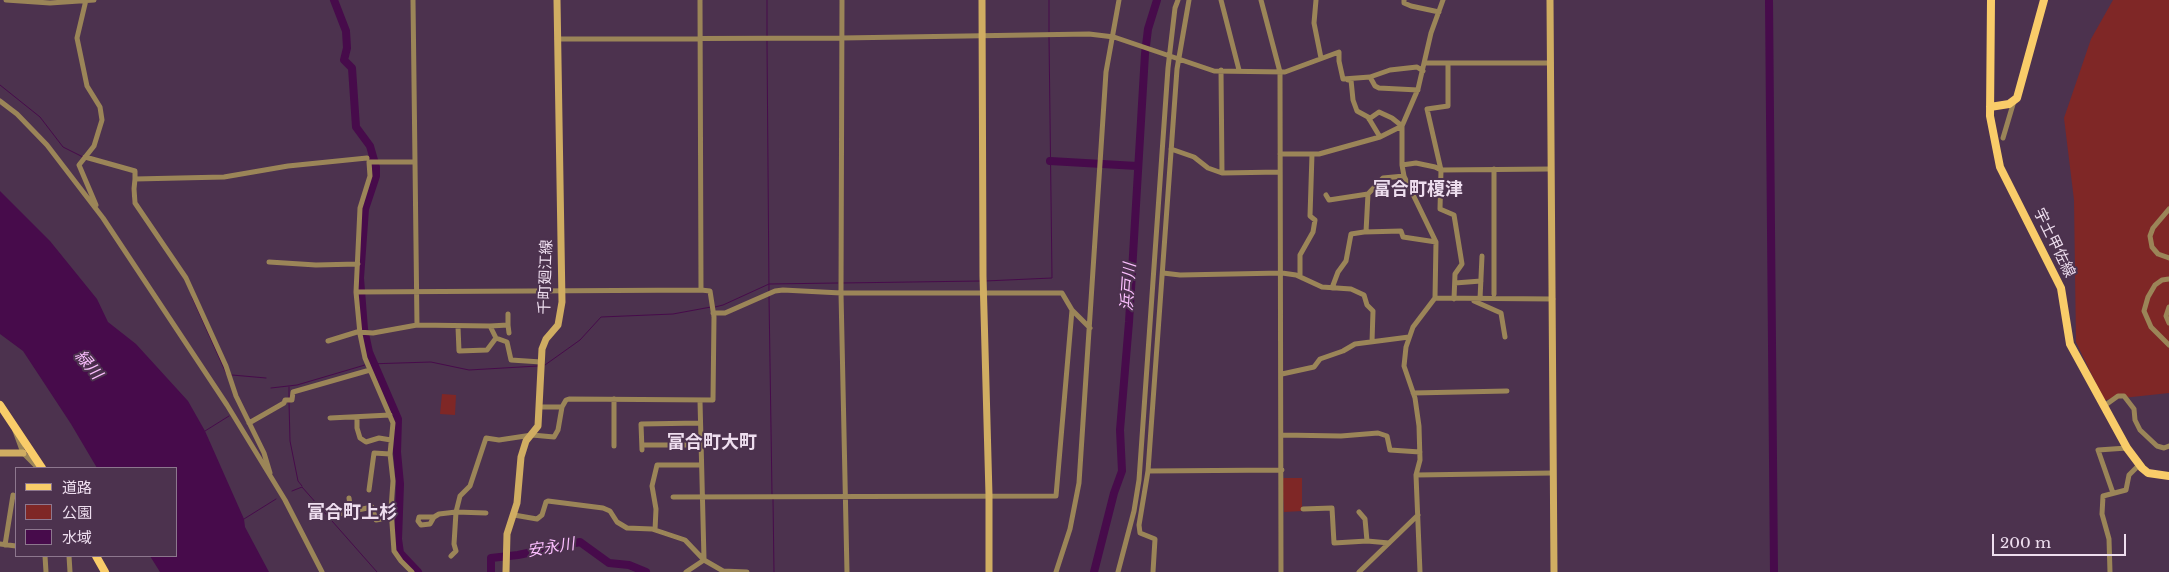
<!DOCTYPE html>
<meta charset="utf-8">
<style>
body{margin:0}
#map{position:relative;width:2169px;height:572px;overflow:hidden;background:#4c324e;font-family:"Libre Baskerville","Noto Sans JP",serif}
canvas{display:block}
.legend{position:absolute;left:15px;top:467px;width:162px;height:90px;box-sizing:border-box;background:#4c324e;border:1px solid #8d778e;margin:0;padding:6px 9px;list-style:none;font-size:15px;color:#eedeef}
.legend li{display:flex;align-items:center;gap:10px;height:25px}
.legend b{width:25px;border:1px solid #8d778e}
.scale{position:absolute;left:1992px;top:534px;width:134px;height:22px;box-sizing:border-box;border:2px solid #eedeef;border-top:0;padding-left:6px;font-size:15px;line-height:18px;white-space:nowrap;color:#eedeef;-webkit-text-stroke:4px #4c324e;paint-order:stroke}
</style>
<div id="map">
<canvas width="2169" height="572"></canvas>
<ul class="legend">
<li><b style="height:6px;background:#f9cc69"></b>道路</li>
<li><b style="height:14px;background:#7f2726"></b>公園</li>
<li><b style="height:14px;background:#470b4b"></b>水域</li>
</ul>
<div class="scale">200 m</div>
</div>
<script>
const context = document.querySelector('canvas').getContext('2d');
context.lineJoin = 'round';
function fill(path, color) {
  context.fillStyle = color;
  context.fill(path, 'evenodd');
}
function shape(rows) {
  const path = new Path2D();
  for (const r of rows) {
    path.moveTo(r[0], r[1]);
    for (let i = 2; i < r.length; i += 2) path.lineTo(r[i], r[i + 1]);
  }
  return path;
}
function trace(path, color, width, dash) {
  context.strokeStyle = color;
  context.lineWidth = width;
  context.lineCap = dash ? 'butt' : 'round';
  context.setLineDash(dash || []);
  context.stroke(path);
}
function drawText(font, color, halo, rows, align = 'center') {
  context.font = font + ' "Libre Baskerville","Noto Sans JP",serif';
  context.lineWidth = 4;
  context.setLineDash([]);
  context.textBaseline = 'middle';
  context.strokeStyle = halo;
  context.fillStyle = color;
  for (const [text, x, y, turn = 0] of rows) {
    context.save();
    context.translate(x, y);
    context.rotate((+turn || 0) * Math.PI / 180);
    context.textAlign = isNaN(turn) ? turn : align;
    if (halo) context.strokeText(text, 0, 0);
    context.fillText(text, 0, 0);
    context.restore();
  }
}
fill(shape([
 [2113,0,2169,0,2169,393,2104,400,2076,342,2074,200,2064,118,2091,39],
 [442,394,456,395,455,415,440,414],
 [1282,478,1302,478,1302,511,1284,512]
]), '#7f2726');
fill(shape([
 [0,191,50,241,97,299,108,322,136,344,188,401,205,431,244,519,245,527,269,572,160,572,150,556,176,556,176,468,97,468,71,424,23,351,0,334]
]), '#470b4b');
trace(shape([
 [767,0,767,37],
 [1049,0,1049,32],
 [767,41,769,292],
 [0,85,40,117,63,147,83,157],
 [132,189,133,202],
 [985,281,1052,278,1049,36],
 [842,283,981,281],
 [769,296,772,494],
 [192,297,226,373],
 [715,307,723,305,769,284,838,283],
 [368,364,431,362,469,370,538,366],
 [545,365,580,340,601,317,673,314,711,307],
 [232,375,266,378],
 [289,387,289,398],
 [271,388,297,385,365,365],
 [289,402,290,441,298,481,302,486],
 [205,431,229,416],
 [292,491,302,487,377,572],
 [773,498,774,572],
 [244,519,276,499]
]), '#470b4b', 1);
trace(shape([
 [334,0,346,31,347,48,344,60,352,68,356,127,370,146,376,167,376,176,365,209,360,278,364,329,369,352,398,419,397,452,400,484,398,539,400,553,418,572],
 [1769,0,1774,572],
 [1050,161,1137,166],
 [491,572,491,558,518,555,580,542,609,563,629,565,646,572],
 [1094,572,1114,493,1122,471,1120,430,1129,322,1145,54,1148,29,1157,0]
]), '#470b4b', 8);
trace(shape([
 [6,0,50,3,94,0],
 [86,0,77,38,87,86,100,107,102,120,94,146,79,165,96,205],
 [413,0,417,325],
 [700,0,701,290],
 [842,0,841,293,847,572],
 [1221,0,1239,70],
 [1261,0,1280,72,1281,572],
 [1316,0,1314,23,1321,58],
 [1404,0,1404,3,1411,6,1439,12],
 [557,39,842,38,1089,34,1114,37,1214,71,1285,72,1339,52,1339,61,1343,79,1370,77,1375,86,1379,88,1418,90],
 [1425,63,1551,63],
 [1448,63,1448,106,1427,109,1441,170,1440,209,1454,215,1462,264,1455,274,1454,299],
 [1370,77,1390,70,1417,67,1423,71],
 [1348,80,1351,80,1353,100,1357,111,1368,117,1380,137],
 [0,101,17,114,47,145,103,218,227,405,285,500,322,572],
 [1369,119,1379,112,1392,118,1402,126],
 [2003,138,2014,101],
 [1171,149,1194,157,1208,168,1222,173,1221,70],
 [1280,154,1319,154,1380,137,1402,126],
 [85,157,135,171,135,179,224,177,288,166,367,158],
 [1402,165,1416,163,1435,167,1441,170,1551,169],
 [1222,173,1280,172],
 [135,179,134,189,135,203,186,278,226,366,236,396,264,453,270,473],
 [1326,195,1329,200,1368,194,1383,178,1404,176],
 [2169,209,2153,228,2150,236,2152,247,2158,254,2169,258],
 [1366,232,1368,194],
 [269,262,316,265,358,264],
 [1163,273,1180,275,1282,273,1296,275,1322,287,1351,289,1364,295,1367,305,1373,311,1372,342],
 [1300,276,1300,255,1313,232,1315,220,1310,216,1312,154],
 [2169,279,2162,280,2155,285,2148,297,2144,311,2151,327,2169,345],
 [1455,283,1481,281],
 [1332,288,1338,272,1346,261,1351,234,1364,232,1401,231,1403,237,1436,242],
 [356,292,701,290,710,291,714,317,713,400,569,399,566,400,562,407,540,407],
 [1494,294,1494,169],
 [1435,298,1553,299],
 [1480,299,1482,256],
 [1474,301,1501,313,1505,337],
 [2169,307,2166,316,2169,323],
 [713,313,725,313,775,291,783,290,841,293,1062,293,1072,310,1090,328],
 [508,314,508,325],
 [490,326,508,325,509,333],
 [458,327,459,351,487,350,496,338],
 [328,341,357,332,373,333,417,325,490,326,496,338,507,342,511,360,541,362],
 [1282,374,1314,367,1320,359,1343,351,1355,344,1409,337],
 [1413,393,1507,391],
 [700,401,704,559],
 [2104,406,2118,396,2124,396,2134,409,2135,420,2140,430,2157,446,2164,448,2169,446],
 [330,418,390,415],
 [357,418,357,428,360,438,366,442,379,438,391,440],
 [249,423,284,403,285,400,292,400,293,392,370,370],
 [15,431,23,453,38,468],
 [1282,435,1341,436,1378,433,1387,436,1390,450,1420,452],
 [642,445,701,445],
 [614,446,614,399],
 [642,450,641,424,700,423],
 [1148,471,1282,470],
 [1416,475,1553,473],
 [369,490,374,453,390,454],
 [2113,493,2098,450,2127,448],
 [673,497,1056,496,1072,310],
 [349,498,351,511],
 [1303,509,1332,508,1334,543,1367,541],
 [1359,512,1365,519,1367,541,1389,543],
 [334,515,372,507,376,520,393,517],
 [514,515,537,519,542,515,546,502,548,501,603,508,610,511,617,522,627,528,652,529,685,540,704,560,723,571,747,572],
 [434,517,419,517,418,521,421,525,430,524,434,517,439,514,456,512,486,513],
 [655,530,656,509,652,486,657,465,701,465],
 [0,544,16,546],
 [5,545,13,495],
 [45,556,46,572],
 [69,556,70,572],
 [451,556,456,551,454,544,456,512,460,496,470,486,486,438,499,440,532,435,554,437,558,430,562,407],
 [412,572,401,561,394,551,391,509,393,481,390,454,393,423,365,358,360,334,356,292,360,208,370,176,369,162,415,162],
 [686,572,704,560],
 [1056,572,1070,529,1079,483,1106,72,1119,0],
 [1118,572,1134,511,1139,480,1168,68,1175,8,1178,0],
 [1153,572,1155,539,1140,533,1139,525,1148,471,1151,429,1177,69,1189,0],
 [1359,572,1418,515],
 [1420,572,1416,475,1420,460,1419,426,1415,398,1404,366,1406,347,1413,327,1435,298,1436,242,1404,176,1402,165,1402,126,1418,89,1431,33,1443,0],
 [2110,572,2109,539,2102,514,2103,496,2126,490,2129,475,2139,465]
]), '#9b8558', 5);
trace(shape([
 [982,0,983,276,989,495,989,572],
 [1550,0,1554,572],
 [0,453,23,453],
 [506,572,507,534,517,503,521,457,526,441,538,426,542,349,546,339,558,325,562,302,557,0]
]), '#d0ad62', 7);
trace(shape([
 [1991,0,1990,116,2000,167,2061,288,2070,344,2087,375,2127,448,2142,468,2148,473,2169,476],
 [1990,107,2009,104,2017,98,2044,0],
 [0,405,42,468],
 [96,556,105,572]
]), '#f9cc69', 8);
drawText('15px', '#eedeef', '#4c324e', [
 ["宇土甲佐線",2054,243,64],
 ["千町廻江線",546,277,-88]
]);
drawText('italic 16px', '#fbbefe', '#4c324e', [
 ["浜戸川",1129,287,-86],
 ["緑川",88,365,50],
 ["安永川",551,548,-9]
]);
drawText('bold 18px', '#eedeef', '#4c324e', [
 ["富合町榎津",1418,190],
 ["富合町大町",712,443],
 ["富合町上杉",352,513]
]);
</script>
